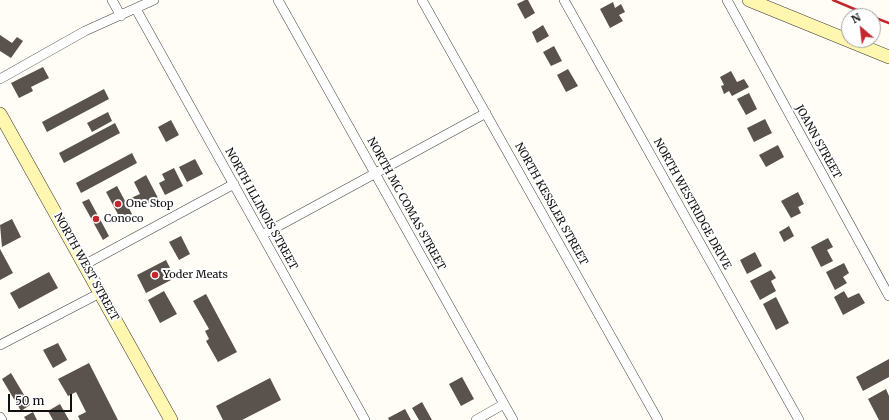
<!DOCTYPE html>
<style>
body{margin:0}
#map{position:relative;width:889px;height:420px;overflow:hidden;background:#fffdf5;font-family:Merriweather,serif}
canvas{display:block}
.north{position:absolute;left:841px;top:8px;width:40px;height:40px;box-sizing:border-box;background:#fff;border:1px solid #a0a0a0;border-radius:50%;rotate:332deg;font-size:11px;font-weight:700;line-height:16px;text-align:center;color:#111}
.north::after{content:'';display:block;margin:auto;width:14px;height:18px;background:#c4262e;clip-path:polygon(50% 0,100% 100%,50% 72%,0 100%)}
.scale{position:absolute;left:8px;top:394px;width:64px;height:18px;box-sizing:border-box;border:2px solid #111;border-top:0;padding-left:5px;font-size:12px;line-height:14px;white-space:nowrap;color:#111;-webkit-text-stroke:3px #fff;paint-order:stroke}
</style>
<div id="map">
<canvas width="889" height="420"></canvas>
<div class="north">N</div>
<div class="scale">50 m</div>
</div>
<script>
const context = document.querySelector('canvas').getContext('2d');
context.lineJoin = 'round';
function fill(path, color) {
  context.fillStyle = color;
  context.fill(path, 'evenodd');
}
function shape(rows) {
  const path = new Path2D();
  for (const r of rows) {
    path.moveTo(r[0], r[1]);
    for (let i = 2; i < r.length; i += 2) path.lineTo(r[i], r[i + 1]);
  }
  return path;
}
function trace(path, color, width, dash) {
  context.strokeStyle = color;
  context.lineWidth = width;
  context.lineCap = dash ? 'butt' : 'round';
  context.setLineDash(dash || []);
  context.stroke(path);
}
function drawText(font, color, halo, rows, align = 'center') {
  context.font = font + ' Merriweather,serif';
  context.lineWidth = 4;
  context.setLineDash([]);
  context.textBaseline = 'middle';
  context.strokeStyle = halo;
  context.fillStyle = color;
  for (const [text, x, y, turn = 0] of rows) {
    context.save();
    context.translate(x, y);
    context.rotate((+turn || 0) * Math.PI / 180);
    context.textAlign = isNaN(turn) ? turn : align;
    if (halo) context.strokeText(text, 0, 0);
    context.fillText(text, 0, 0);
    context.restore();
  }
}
fill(shape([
 [525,0,528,0,535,13,525,19,517,4],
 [613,2,615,8,621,4,625,12,619,15,623,21,610,28,600,9],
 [543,25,549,36,537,43,532,32],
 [0,35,12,43,17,37,23,41,11,58,0,51],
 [554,46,562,61,551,66,543,52],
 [43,67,49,78,31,87,33,91,19,98,11,83],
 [568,69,578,86,566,92,557,75],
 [731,71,737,82,744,79,749,87,732,96,729,91,724,94,721,86,724,85,720,77],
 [104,89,109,99,47,132,42,122],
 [749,93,757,109,746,115,737,99],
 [108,112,112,121,92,132,87,123],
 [765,119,772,133,754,142,747,128],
 [171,120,179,135,166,142,158,127],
 [115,123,120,133,64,163,59,153],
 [778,145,784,157,766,167,759,155],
 [132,153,137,163,81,193,76,183],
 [195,159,203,174,187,182,179,167],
 [174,168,183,186,165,195,159,183,165,180,162,174],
 [146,175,158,198,137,209,131,198,140,194,134,182],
 [117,186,132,214,121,220,106,192],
 [798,192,804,204,798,207,801,213,791,218,781,201],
 [89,199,109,236,103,240,82,202],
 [12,219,21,237,2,247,0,225],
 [789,226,794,236,784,242,779,232],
 [181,236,190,254,179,260,169,242],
 [828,238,833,247,827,250,833,261,821,267,811,247],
 [0,249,13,273,0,280],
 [755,252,762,266,747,274,740,260],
 [166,260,175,278,146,293,137,275],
 [844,263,849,273,843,277,847,283,835,290,826,272],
 [771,270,776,278,771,281,776,291,760,300,750,281],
 [49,272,58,288,19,309,10,293],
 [164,291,177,314,160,323,148,300],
 [844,291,848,298,859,293,865,303,843,315,834,297],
 [206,294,237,352,218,362,206,341,209,339,205,331,209,329,193,301],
 [776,297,789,323,776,330,763,304],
 [58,343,67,360,53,368,43,350],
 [889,359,889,377,863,391,856,377],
 [89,363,118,420,80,420,78,416,86,412,76,392,68,396,58,379],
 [11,373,30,405,21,411,2,379],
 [462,377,474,399,461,406,449,384],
 [270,378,281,400,242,420,223,420,216,406],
 [886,389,889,396,889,420,879,420,868,399],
 [422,402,432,420,419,420,412,408],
 [60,404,69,420,53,420,48,411],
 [405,409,411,420,389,420,388,418],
 [33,412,37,420,26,420,24,417]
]), '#5a524d');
const street = shape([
 [112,0,121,16],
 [278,0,513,420],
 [422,0,658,420],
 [564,0,799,420],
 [727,0,889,296],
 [136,9,365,420],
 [0,79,85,31,154,0],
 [262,235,486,113],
 [84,265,234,184],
 [0,345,100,293],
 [0,417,2,420],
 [476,420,504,404]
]);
const secondary = shape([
 [749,0,889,57],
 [0,114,171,420]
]);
trace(street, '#444', 10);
trace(secondary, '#333', 14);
trace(street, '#fff', 9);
trace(secondary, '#fff6b0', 13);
trace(shape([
 [833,0,871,16],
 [873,17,889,23]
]), '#c4262e', 2.5);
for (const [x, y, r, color] of [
 [118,204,4,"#c4262e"],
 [96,219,4,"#c4262e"],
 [155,275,4,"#c4262e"]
]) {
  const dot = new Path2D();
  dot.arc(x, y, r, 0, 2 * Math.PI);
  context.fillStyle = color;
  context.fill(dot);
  trace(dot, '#fff', 1.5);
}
drawText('11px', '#111', '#fff', [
 ["JOANN STREET",818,142,61],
 ["NORTH MC COMAS STREET",406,204,61],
 ["NORTH KESSLER STREET",551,204,61],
 ["NORTH WESTRIDGE DRIVE",692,204,61],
 ["NORTH ILLINOIS STREET",261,209,61],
 ["NORTH WEST STREET",86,267,61]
]);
drawText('11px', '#111', '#fff', [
 ["One Stop",126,204],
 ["Conoco",104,219],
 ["Yoder Meats",163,275]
], 'left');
</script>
